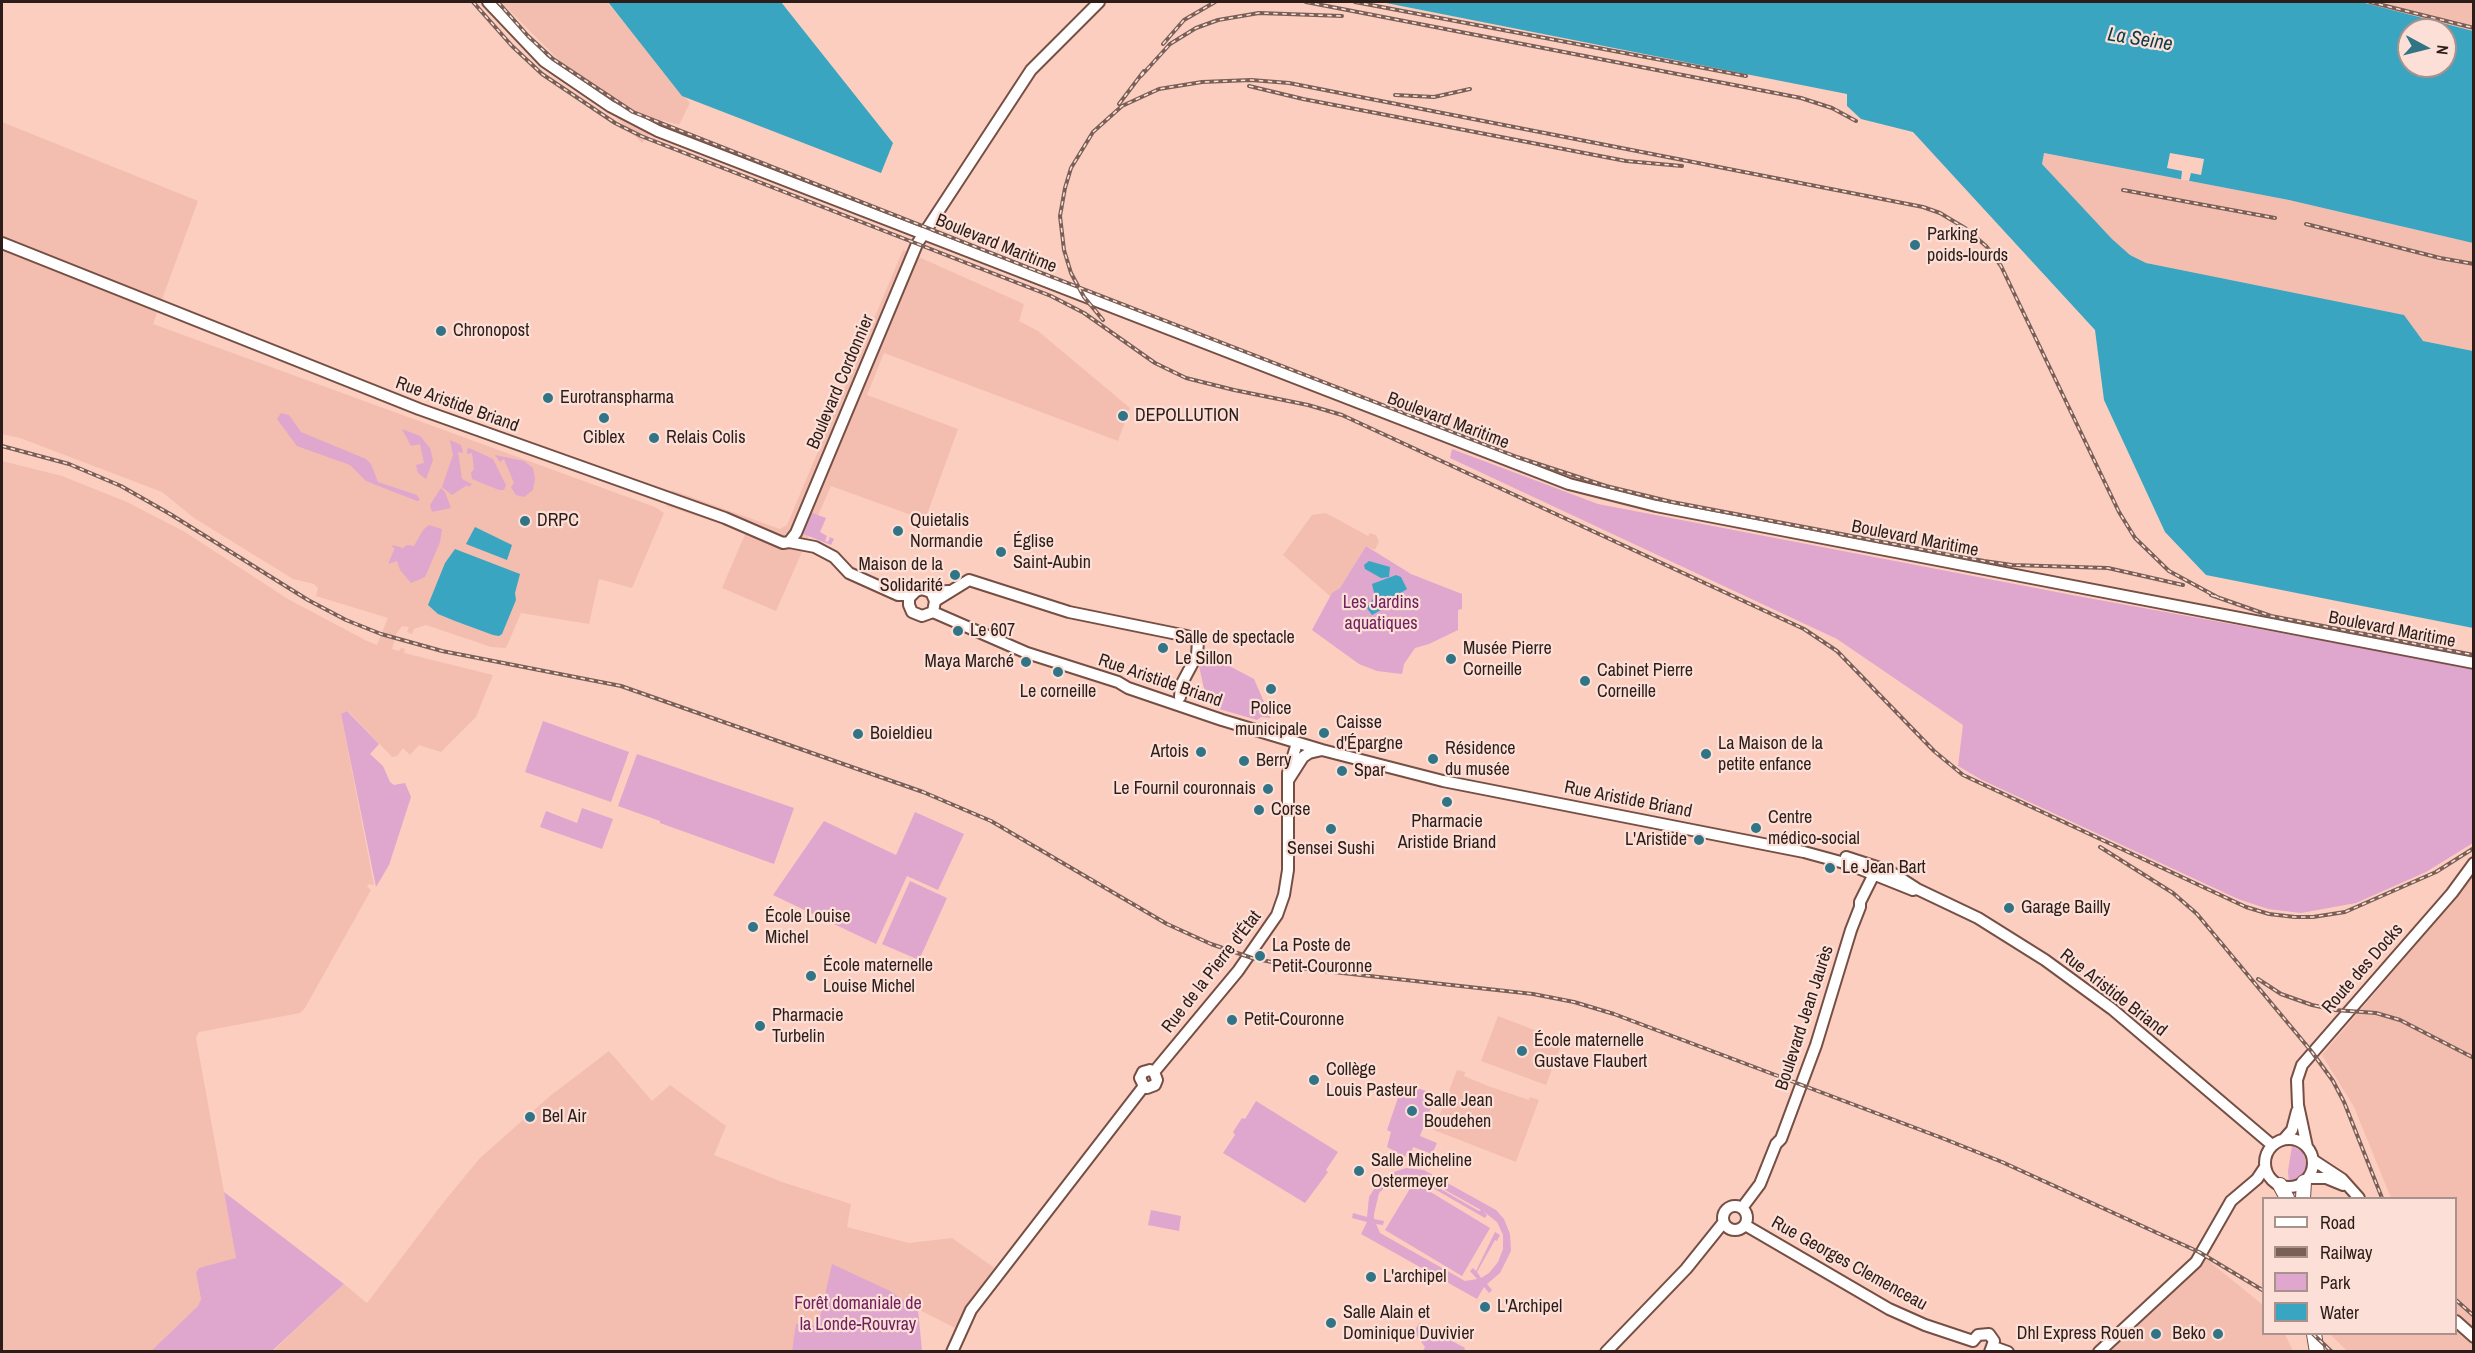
<!DOCTYPE html>
<meta charset="utf-8">
<style>
body{margin:0}
#map{position:relative;width:2475px;height:1353px;overflow:hidden;background:#fccec0;font-family:"Archivo Narrow",sans-serif}
canvas{display:block}
.frame{position:absolute;inset:0;border:3px solid #2d1d18;pointer-events:none}
.legend{position:absolute;left:2262px;top:1197px;width:195px;height:138px;box-sizing:border-box;background:#fce0d7;border:2px solid #a9928b;margin:0;padding:8px 10px;list-style:none;font-size:18px;color:#2d1d18}
.legend li{display:flex;align-items:center;gap:12px;height:30px}
.legend b{width:30px;border:2px solid #a9928b}
.north{position:absolute;left:2397px;top:18px;width:60px;height:60px;box-sizing:border-box;background:#fce0d7;border:2px solid #a9928b;border-radius:50%;rotate:97deg;font-size:16px;font-weight:700;line-height:24px;text-align:center;color:#2d1d18}
.north::after{content:'';display:block;margin:auto;width:21px;height:27px;background:#317485;clip-path:polygon(50% 0,100% 100%,50% 72%,0 100%)}
</style>
<div id="map">
<canvas width="2475" height="1353"></canvas>
<div class="frame"></div>
<ul class="legend">
<li><b style="height:8px;background:#fff"></b>Road</li>
<li><b style="height:8px;background:#7a5f57"></b>Railway</li>
<li><b style="height:16px;background:#dfa6ce"></b>Park</li>
<li><b style="height:16px;background:#3aa5c0"></b>Water</li>
</ul>
<div class="north">N</div>
</div>
<script>
const context = document.querySelector('canvas').getContext('2d');
context.lineJoin = 'round';
function fill(path, color) {
  context.fillStyle = color;
  context.fill(path, 'evenodd');
}
function shape(rows) {
  const path = new Path2D();
  for (const r of rows) {
    if (r.length === 3) {
      path.moveTo(r[0] + r[2], r[1]);
      path.arc(r[0], r[1], r[2], 0, 2 * Math.PI);
      continue;
    }
    path.moveTo(r[0], r[1]);
    for (let i = 2; i < r.length; i += 2) path.lineTo(r[i], r[i + 1]);
  }
  return path;
}
function trace(path, color, width, dash) {
  context.strokeStyle = color;
  context.lineWidth = width;
  context.lineCap = dash ? 'butt' : 'round';
  context.setLineDash(dash || []);
  context.stroke(path);
}
function drawText(font, color, halo, rows, align = 'center') {
  context.font = font + ' "Archivo Narrow",sans-serif';
  context.lineWidth = 4.5;
  context.setLineDash([]);
  context.textBaseline = 'middle';
  context.strokeStyle = halo;
  context.fillStyle = color;
  for (const [text, x, y, turn = 0] of rows) {
    context.save();
    context.translate(x, y);
    context.rotate((+turn || 0) * Math.PI / 180);
    context.textAlign = isNaN(turn) ? turn : align;
    if (halo) context.strokeText(text, 0, 0);
    context.fillText(text, 0, 0);
    context.restore();
  }
}
fill(shape([
 [501,2,607,2,690,103,679,125,662,120,642,143],
 [2246,2,2473,2,2473,52,2445,30,2409,30],
 [2,122,198,201,153,324,655,507,664,513,632,588,599,579,589,624,521,613,506,648,491,647,426,625,414,629,412,634,407,632,409,627,402,626,396,634,392,649,399,651,401,648,405,649,404,653,493,675,476,717,441,752,419,745,410,755,403,748,397,756,392,757,348,711,341,714,374,885,369,884,367,887,371,890,305,1008,300,1013,199,1032,196,1038,236,1258,196,1273,201,1299,198,1306,151,1351,2,1351,2,461,62,476,127,502,185,532,288,599,367,641,377,645,388,618,316,596,318,588,314,584,293,579,194,518,162,492,20,438,2,434],
 [2043,153,2289,200,2473,243,2473,351,2423,341,2146,263,2130,255,2112,239,2042,164],
 [903,250,1024,304,1019,321,1038,331,1130,408,1118,441,884,353,867,395,958,429,925,520,831,486,776,611,722,588,746,532,666,506,672,490,780,529,787,525],
 [1326,513,1368,536,1370,533,1376,535,1379,541,1375,550,1366,546,1340,588,1330,596,1283,555,1312,515],
 [2473,872,2473,1351,2347,1351,2330,1334,2456,1334,2456,1198,2391,1198,2354,1107,2322,1055,2422,938],
 [1498,1016,1563,1041,1546,1085,1481,1061],
 [609,1051,652,1101,670,1085,726,1126,714,1155,782,1182,851,1204,847,1227,909,1243,952,1238,996,1269,955,1328,918,1309,890,1291,818,1327,797,1325,792,1351,272,1352,344,1284,367,1303,443,1203,480,1158,550,1096],
 [1457,1070,1465,1072,1464,1076,1488,1086,1529,1100,1530,1097,1539,1100,1516,1162,1434,1130],
 [2205,1258,2263,1305,2264,1334,2285,1334,2293,1351,2106,1352]
]), '#f3beaf');
fill(shape([
 [281,413,289,415,301,432,366,459,371,464,378,482,417,495,420,500,417,501,366,481,350,465,297,446,277,419],
 [402,429,420,436,430,448,433,460,426,479,418,473,416,465,424,463,420,444,411,446],
 [450,440,461,445,463,453,458,452,462,479,472,484,468,487,467,485,452,495,442,487,453,455],
 [469,448,493,459,506,485,504,490,499,490,472,479,471,473,474,469,472,453,467,454,467,449],
 [1452,449,1598,504,2072,595,2473,668,2473,843,2426,872,2356,903,2301,913,2268,909,2238,899,1982,780,1958,766,1963,725,1837,639,1450,458],
 [495,455,524,461,533,468,535,478,533,490,524,497,516,495,511,487,514,483,504,459,500,462],
 [441,488,445,492,451,508,432,512,430,505],
 [812,513,826,518,820,532,827,536,825,541,828,542,830,537,834,539,831,545,801,533,809,514],
 [429,525,442,529,440,542,425,577,411,583,400,570,397,561,388,564,395,548,392,547,393,545,403,548,407,545,414,546,423,530],
 [1366,546,1411,574,1462,594,1462,609,1458,610,1458,630,1429,644,1415,648,1404,664,1402,674,1377,671,1359,664,1312,630,1332,593,1340,588],
 [1214,651,1216,659,1254,679,1271,718,1261,717,1257,720,1216,708,1218,700,1205,693,1199,666,1202,653],
 [347,711,379,744,370,754,383,766,390,782,394,785,405,783,411,797,389,865,376,887,341,714],
 [543,721,629,752,611,802,525,772],
 [637,754,794,808,774,864,660,823,660,821,618,806],
 [582,808,613,819,602,849,540,827,546,811,577,823],
 [915,812,964,834,938,890,907,876,876,944,773,895,824,821,896,855],
 [910,881,947,898,919,960,882,944],
 [1410,1085,1436,1095,1420,1136,1437,1143,1432,1154,1413,1147,1411,1154,1407,1152,1405,1157,1387,1147,1391,1132,1387,1130,1400,1092,1402,1087,1408,1089],
 [1256,1101,1338,1152,1326,1170,1328,1172,1305,1203,1223,1153,1235,1135,1233,1132,1242,1118,1245,1119],
 [2292,1146,2303,1152,2307,1166,2301,1177,2296,1182,2289,1183,2288,1171],
 [1406,1168,1424,1170,1496,1210,1504,1219,1510,1234,1511,1251,1500,1273,1487,1284,1492,1290,1489,1293,1484,1287,1477,1299,1361,1234,1367,1222,1352,1218,1353,1213,1367,1217,1369,1197,1378,1183,1391,1173],
 [1414,1175,1420,1176,1481,1210,1479,1211,1425,1180,1424,1183,1485,1218,1487,1215,1483,1211,1497,1222,1503,1235,1503,1249,1498,1262,1489,1273,1481,1278,1477,1272,1495,1240,1497,1241,1500,1235,1495,1232,1476,1271,1473,1268,1470,1271,1477,1279,1465,1281,1380,1233,1376,1224,1383,1225,1384,1221,1374,1219,1374,1214,1379,1193,1394,1179],
 [1414,1182,1490,1228,1462,1276,1385,1230],
 [224,1192,344,1284,272,1351,151,1351,198,1306,201,1299,196,1273,199,1268,236,1258],
 [1151,1210,1181,1216,1179,1231,1148,1225],
 [832,1264,890,1291,918,1309,922,1351,792,1351,796,1324,818,1326],
 [1419,1323,1465,1348,1464,1351,1423,1351,1425,1347,1414,1332]
]), '#dfa6ce');
fill(shape([
 [608,2,781,2,893,143,881,173,682,96],
 [1381,2,2361,2,2473,31,2473,243,2289,200,2044,153,2042,164,2112,239,2130,255,2146,263,2404,315,2423,341,2473,351,2473,628,2206,575,2165,532,2104,400,2095,330,1913,132,1861,119,1847,106,1847,94],
 [2409,30,2445,30,2445,66,2409,66],
 [475,527,512,545,507,560,466,544],
 [455,549,520,574,515,593,516,600,502,634,499,636,493,635,455,621,438,614,428,605,445,563],
 [1369,561,1390,567,1389,577,1381,578,1365,569,1364,565],
 [1396,575,1401,577,1407,589,1396,596,1388,606,1372,615,1366,607,1375,597,1372,584]
]), '#3aa5c0');
fill(shape([
 [2170,153,2204,159,2201,175,2191,173,2189,181,2181,180,2182,171,2167,168]
]), '#fccec0');
const secondary = shape([
 [488,2,544,61,610,106,658,131,1569,484,1656,506,2474,663],
 [2,243,419,409,725,518,783,543,789,542,815,547,834,557,849,573,898,595,911,595],
 [789,542,796,533,917,244,1031,70,1099,2],
 [931,592,935,601,933,612,922,616,912,612,909,605,909,598,916,591,922,589,931,592,949,591],
 [935,601,969,580,1069,612,1187,636,1198,641,1197,655,1181,685,1180,697],
 [933,612,1027,653,1118,682,1128,688,1222,720,1322,750,1443,781,1804,852,1848,864,1913,890,1917,889],
 [1289,779,1303,757,1309,753,1322,750],
 [1846,857,1889,871,1917,889,1978,918,2045,960,2112,1009,2272,1145],
 [1154,1072,1238,971,1277,915,1284,895,1288,870,1288,773,1297,743],
 [1144,1086,1140,1078,1143,1072,1150,1070,1154,1072],
 [1144,1086,1147,1088,1155,1085,1157,1080,1154,1072],
 [2289,1163,24],
 [2284,1139,2292,1130,2297,1111],
 [2307,1147,2298,1105,2297,1080,2302,1065,2452,893,2474,863],
 [2313,1160,2342,1179,2359,1198],
 [2308,1178,2326,1178,2343,1185],
 [1735,1218,12],
 [1742,1208,1760,1184,1776,1144,1781,1139,1816,1045,1851,930,1860,907,1860,902,1874,874],
 [1745,1225,1889,1309,1925,1325,1973,1341],
 [2456,1321,2474,1337],
 [1973,1341,1978,1335,1989,1334,1994,1341,1990,1352],
 [1994,1347,2008,1352],
 [952,1352,971,1310,1144,1086],
 [1606,1352,1686,1269,1723,1223],
 [2099,1352,2196,1262,2231,1201,2257,1179,2265,1167]
]);
const highway = shape([
 [2280,1185,2287,1198],
 [2303,1198,2304,1182],
 [2314,1334,2317,1352]
]);
trace(secondary, '#764f44', 14);
trace(highway, '#764f44', 16);
trace(secondary, '#fff', 10);
trace(highway, '#fff', 14);
const rail = shape([
 [473,2,512,46,542,74,615,123,641,136,1051,296,1084,313,1155,363,1186,378,1234,390,1308,405,1342,415,1804,629,1837,651,1934,751,1963,775,2246,907,2269,914,2295,917,2313,917,2345,912,2436,872,2474,848],
 [498,2,528,36,553,59,633,112,1037,271],
 [1306,2,1801,98,1832,108,1856,121],
 [1355,2,1746,76],
 [2370,2,2474,28],
 [1163,44,1184,20,1215,2],
 [1141,76,1170,44,1196,28,1218,20,1259,13,1342,16],
 [1249,86,1303,99,1626,161,1682,166],
 [1395,95,1434,97,1470,89],
 [1119,104,1144,71],
 [2123,190,2275,218],
 [2306,224,2440,258,2474,264],
 [1029,268,1517,457,1606,486,1672,502,1984,561,2012,565,2108,568,2183,585],
 [1103,320,1084,297,1071,273,1064,250,1060,216,1065,188,1071,168,1093,132,1122,106,1159,89,1202,82,1251,80,1289,83,1923,207,1940,213,1965,228,1986,246,2001,266,2119,512,2135,538,2169,571,2219,598],
 [2,446,69,464,121,486,170,514,308,600,346,620,381,634,442,651,621,686,923,792,991,821,1167,924,1211,944,1252,958,1306,969,1533,994,1574,1002,1614,1014,1942,1138,2002,1162,2199,1252,2264,1291],
 [2211,595,2271,616,2474,655],
 [2100,847,2173,893,2197,914,2312,1052,2333,1081,2344,1102,2382,1198],
 [2258,979,2281,994,2312,1005,2335,1010,2376,1013,2400,1020,2474,1058],
 [2456,1300,2474,1316],
 [2313,1334,2332,1352]
]);
trace(rail, '#7a5f57', 4);
trace(rail, '#fce0d7', 1.5, [4.5]);
for (const [x, y, r, color] of [
 [1915,245,6,"#317485"],
 [441,331,6,"#317485"],
 [548,398,6,"#317485"],
 [1123,416,6,"#317485"],
 [604,418,6,"#317485"],
 [654,438,6,"#317485"],
 [525,521,6,"#317485"],
 [898,531,6,"#317485"],
 [1001,552,6,"#317485"],
 [955,575,6,"#317485"],
 [958,631,6,"#317485"],
 [1163,648,6,"#317485"],
 [1451,659,6,"#317485"],
 [1026,662,6,"#317485"],
 [1058,672,6,"#317485"],
 [1585,681,6,"#317485"],
 [1271,689,6,"#317485"],
 [1324,733,6,"#317485"],
 [858,734,6,"#317485"],
 [1201,752,6,"#317485"],
 [1706,754,6,"#317485"],
 [1433,759,6,"#317485"],
 [1244,761,6,"#317485"],
 [1342,771,6,"#317485"],
 [1268,789,6,"#317485"],
 [1447,802,6,"#317485"],
 [1259,810,6,"#317485"],
 [1756,828,6,"#317485"],
 [1331,829,6,"#317485"],
 [1699,840,6,"#317485"],
 [1830,868,6,"#317485"],
 [2009,908,6,"#317485"],
 [753,927,6,"#317485"],
 [1260,956,6,"#317485"],
 [811,976,6,"#317485"],
 [1232,1020,6,"#317485"],
 [760,1026,6,"#317485"],
 [1522,1051,6,"#317485"],
 [1314,1080,6,"#317485"],
 [1412,1111,6,"#317485"],
 [530,1117,6,"#317485"],
 [1359,1171,6,"#317485"],
 [1371,1277,6,"#317485"],
 [1485,1307,6,"#317485"],
 [1331,1323,6,"#317485"],
 [2156,1334,6,"#317485"],
 [2218,1334,6,"#317485"]
]) {
  const dot = new Path2D();
  dot.arc(x, y, r, 0, 2 * Math.PI);
  context.fillStyle = color;
  context.fill(dot);
  trace(dot, '#fce0d7', 2);
}
drawText('18px', '#2d1d18', '#fce0d7', [
 ["Parking",1927,235],
 ["poids-lourds",1927,256],
 ["Chronopost",453,331],
 ["Eurotranspharma",560,398],
 ["DEPOLLUTION",1135,416],
 ["Ciblex",604,438,"center"],
 ["Relais Colis",666,438],
 ["DRPC",537,521],
 ["Quietalis",910,521],
 ["Normandie",910,542],
 ["Église",1013,542],
 ["Saint-Aubin",1013,563],
 ["Maison de la",943,565,"right"],
 ["Solidarité",943,586,"right"],
 ["Le 607",970,631],
 ["Salle de spectacle",1175,638],
 ["Le Sillon",1175,659],
 ["Musée Pierre",1463,649],
 ["Corneille",1463,670],
 ["Maya Marché",1014,662,"right"],
 ["Cabinet Pierre",1597,671],
 ["Corneille",1597,692],
 ["Le corneille",1058,692,"center"],
 ["Police",1271,709,"center"],
 ["municipale",1271,730,"center"],
 ["Caisse",1336,723],
 ["d'Épargne",1336,744],
 ["Boieldieu",870,734],
 ["La Maison de la",1718,744],
 ["petite enfance",1718,765],
 ["Résidence",1445,749],
 ["du musée",1445,770],
 ["Artois",1189,752,"right"],
 ["Berry",1256,761],
 ["Spar",1354,771],
 ["Le Fournil couronnais",1256,789,"right"],
 ["Corse",1271,810],
 ["Centre",1768,818],
 ["médico-social",1768,839],
 ["Pharmacie",1447,822,"center"],
 ["Aristide Briand",1447,843,"center"],
 ["L'Aristide",1687,840,"right"],
 ["Sensei Sushi",1331,849,"center"],
 ["Le Jean Bart",1842,868],
 ["Garage Bailly",2021,908],
 ["École Louise",765,917],
 ["Michel",765,938],
 ["La Poste de",1272,946],
 ["Petit-Couronne",1272,967],
 ["École maternelle",823,966],
 ["Louise Michel",823,987],
 ["Pharmacie",772,1016],
 ["Turbelin",772,1037],
 ["Petit-Couronne",1244,1020],
 ["École maternelle",1534,1041],
 ["Gustave Flaubert",1534,1062],
 ["Collège",1326,1070],
 ["Louis Pasteur",1326,1091],
 ["Salle Jean",1424,1101],
 ["Boudehen",1424,1122],
 ["Bel Air",542,1117],
 ["Salle Micheline",1371,1161],
 ["Ostermeyer",1371,1182],
 ["L'archipel",1383,1277],
 ["L'Archipel",1497,1307],
 ["Salle Alain et",1343,1313],
 ["Dominique Duvivier",1343,1334],
 ["Dhl Express Rouen",2144,1334,"right"],
 ["Beko",2206,1334,"right"]
], 'left');
drawText('18px', '#2d1d18', '#fce0d7', [
 ["Boulevard Maritime",996,244,22],
 ["Boulevard Cordonnier",841,382,-67],
 ["Rue Aristide Briand",457,405,20],
 ["Boulevard Maritime",1448,421,21],
 ["Boulevard Maritime",1915,539,11],
 ["Boulevard Maritime",2392,630,11],
 ["Rue Aristide Briand",1160,681,19],
 ["Rue Aristide Briand",1628,800,11],
 ["Route des Docks",2363,969,-49],
 ["Rue de la Pierre d'État",1212,972,-52],
 ["Rue Aristide Briand",2113,993,38],
 ["Boulevard Jean Jaurès",1805,1018,-72],
 ["Rue Georges Clemenceau",1849,1264,29]
]);
drawText('18px', '#70215f', '#fce0d7', [
 ["Les Jardins",1381,603],
 ["aquatiques",1381,624],
 ["Forêt domaniale de",858,1304],
 ["la Londe-Rouvray",858,1325]
]);
drawText('italic 20px', '#0c3c48', '#fce0d7', [
 ["La Seine",2140,40,9]
]);
</script>
